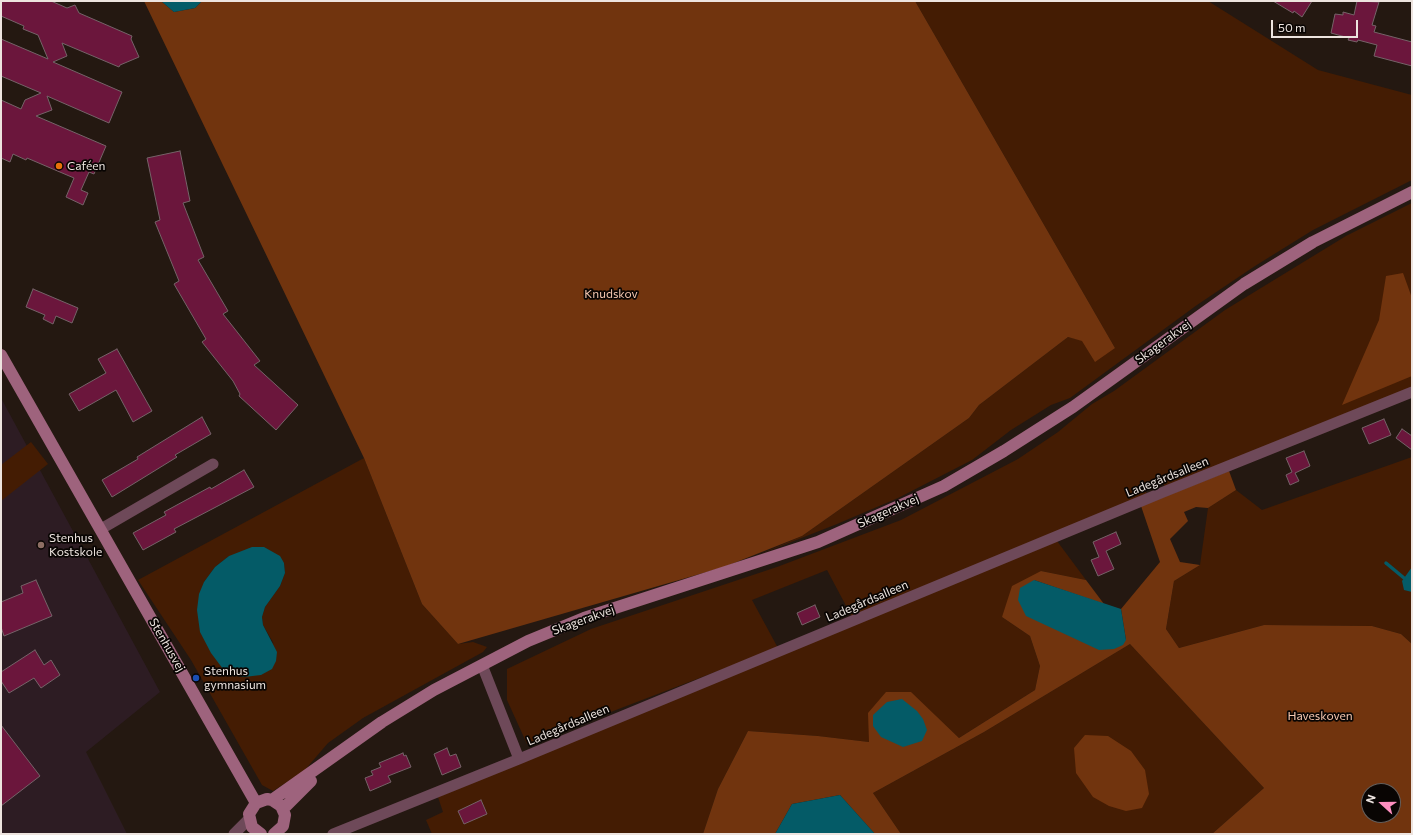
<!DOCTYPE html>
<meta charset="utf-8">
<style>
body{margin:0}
#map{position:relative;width:1413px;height:835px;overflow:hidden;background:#241811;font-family:Commissioner,sans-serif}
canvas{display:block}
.frame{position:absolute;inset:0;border:2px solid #ede4df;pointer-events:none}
.north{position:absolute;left:1361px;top:783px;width:40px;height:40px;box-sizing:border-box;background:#090503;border:1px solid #645e5b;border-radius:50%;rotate:291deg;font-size:11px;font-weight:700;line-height:16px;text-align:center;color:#ede4df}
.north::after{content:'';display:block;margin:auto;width:14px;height:18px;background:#fd8ebf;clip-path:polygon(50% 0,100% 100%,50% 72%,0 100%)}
.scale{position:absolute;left:1271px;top:20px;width:87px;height:18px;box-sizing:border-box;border:2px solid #ede4df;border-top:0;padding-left:5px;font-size:12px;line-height:14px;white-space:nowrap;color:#ede4df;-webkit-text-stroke:3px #090503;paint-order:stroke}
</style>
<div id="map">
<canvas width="1413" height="835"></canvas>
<div class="frame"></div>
<div class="north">N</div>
<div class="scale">50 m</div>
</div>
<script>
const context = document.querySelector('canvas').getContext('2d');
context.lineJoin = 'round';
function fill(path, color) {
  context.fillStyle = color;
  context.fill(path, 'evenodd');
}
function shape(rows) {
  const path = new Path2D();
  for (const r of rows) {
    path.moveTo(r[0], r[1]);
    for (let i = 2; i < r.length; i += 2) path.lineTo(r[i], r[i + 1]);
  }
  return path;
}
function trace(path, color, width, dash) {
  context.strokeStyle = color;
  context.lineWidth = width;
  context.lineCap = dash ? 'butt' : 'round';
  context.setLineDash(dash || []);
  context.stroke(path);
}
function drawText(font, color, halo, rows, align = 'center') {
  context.font = font + ' Commissioner,sans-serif';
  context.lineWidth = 3.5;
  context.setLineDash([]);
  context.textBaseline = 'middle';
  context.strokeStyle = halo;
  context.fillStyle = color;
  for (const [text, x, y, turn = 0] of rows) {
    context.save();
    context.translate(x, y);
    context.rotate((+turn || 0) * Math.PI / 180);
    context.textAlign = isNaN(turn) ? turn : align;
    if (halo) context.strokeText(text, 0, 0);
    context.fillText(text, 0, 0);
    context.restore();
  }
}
fill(shape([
 [1,398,160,692,86,752,127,834,1,834]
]), '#2d1c23');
fill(shape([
 [915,1,1208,1,1318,70,1412,95,1412,180,1313,230,1255,266,1197,305,1070,398,1051,405,1011,430,972,460,898,498,837,524,758,555,802,536,969,418,979,405,1068,337,1115,348],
 [1412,203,1412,387,1165,487,1161,480,1145,487,1147,495,852,617,827,570,752,600,778,648,527,744,507,700,507,669,591,629,777,567,901,520,1018,459,1058,432,1092,404,1114,391,1225,310,1346,236],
 [31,442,48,464,1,501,1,465],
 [1412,457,1412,644,1401,634,1372,626,1264,625,1179,648,1166,629,1174,581,1200,565,1208,508,1236,490,1262,510],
 [364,458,422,604,458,644,473,642,487,647,483,652,363,718,328,743,304,771,273,791,262,785,191,660,138,580],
 [229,556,284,563,285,573,280,586,265,607,262,617,263,625,274,644,204,582,215,567],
 [1057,541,1086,580,1041,571,1002,617,1030,636,1040,666,1035,690,959,738,910,692,869,742,818,736,748,731,718,789,703,834,432,834,426,820,443,812,438,797],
 [1130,644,1264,788,1212,834,901,834,873,793,984,732]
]), '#441c03');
fill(shape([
 [144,1,161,1,174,12,195,8,202,1,915,1,1115,348,1095,362,1082,341,1068,337,979,405,969,418,802,536,724,567,458,644,422,604,364,458],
 [1403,273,1412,298,1412,376,1342,405,1379,320,1386,276],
 [1229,471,1236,490,1208,508,1196,507,1184,512,1188,521,1170,539,1180,562,1200,565,1174,581,1166,629,1179,648,1264,625,1372,626,1401,634,1412,644,1412,834,1212,834,1264,788,1130,644,984,732,873,793,901,834,875,834,840,795,792,804,775,834,703,834,718,789,748,731,818,736,869,742,868,713,886,692,911,692,959,738,1035,690,1040,666,1030,636,1002,617,1012,586,1041,571,1086,580,1104,604,1034,580,1126,640,1121,609,1160,562,1141,506],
 [1369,791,1393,791,1393,815,1369,815],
 [1085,735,1108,736,1131,751,1145,770,1149,794,1142,808,1126,811,1109,806,1093,797,1076,773,1074,748]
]), '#71340e');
fill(shape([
 [161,1,202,1,195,8,174,12],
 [252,547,264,547,280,556,284,563,285,573,280,586,265,607,262,617,263,625,277,652,276,661,272,669,261,675,244,677,232,675,223,669,211,653,200,632,197,610,199,594,204,582,215,567,229,556],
 [1412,567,1412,592,1404,590,1402,581],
 [1034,580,1121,609,1126,640,1123,645,1114,649,1099,650,1026,616,1018,600,1020,588],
 [902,699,917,711,923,719,927,730,922,741,903,747,881,737,873,726,873,715,887,702],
 [840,795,875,834,775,834,792,804]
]), '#045b67');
trace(shape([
 [1386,563,1404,578]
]), '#045b67', 3.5);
const building = shape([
 [1,1,51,1,67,8,75,5,79,13,132,36,131,39,139,57,120,65,119,67,62,43,67,56,53,62,122,92,109,123,47,96,52,110,36,116,106,146,94,174,89,172,81,190,88,193,83,205,66,197,74,178,27,158,26,160,13,154,10,162,1,158,1,100,21,109,25,100,41,93,1,76,1,39,48,59,38,35,23,29,24,26,1,16,1,1],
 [1273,1,1312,1,1302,17,1294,11,1293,13,1273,1],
 [1357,1,1379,2,1372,25,1376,26,1374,32,1412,42,1412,66,1374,56,1377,45,1358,40,1357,42,1348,40,1349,38,1331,33,1335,14,1343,15,1343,12,1354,15,1357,1],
 [180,151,190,201,183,203,204,257,198,260,228,311,223,314,260,361,254,365,298,405,276,430,239,396,240,394,233,381,202,342,206,339,174,284,179,281,155,222,160,220,147,158,180,151],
 [33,289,78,308,72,323,56,316,53,324,43,319,45,315,26,307,33,289],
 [117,349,152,411,133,422,116,390,79,411,69,394,106,373,98,359,117,349],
 [202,417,211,434,175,455,177,457,112,497,102,480,138,459,137,457,202,417],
 [1384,419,1391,435,1369,444,1362,428,1384,419],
 [1402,429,1412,436,1412,450,1396,438,1402,429],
 [1304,451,1310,466,1295,473,1299,481,1290,485,1286,475,1292,472,1286,458,1304,451],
 [244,470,254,487,174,529,176,532,143,550,133,533,166,515,164,512,210,487,211,489,244,470],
 [1116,532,1121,544,1106,551,1114,569,1098,576,1091,560,1099,557,1093,542,1116,532],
 [36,580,52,616,4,636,1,627,1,602,23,593,21,586,36,580],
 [815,605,820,617,802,625,797,613,815,605],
 [35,650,44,665,51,660,60,675,41,688,34,678,9,693,1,681,1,672,35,650],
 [1,725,40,776,1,806,1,725],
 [447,748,450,756,456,754,461,767,442,775,434,754,447,748],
 [403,753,404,756,406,755,411,767,388,776,391,782,370,791,365,778,373,775,371,771,381,767,379,763,403,753],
 [481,800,487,814,464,824,458,811,481,800]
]);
fill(building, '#6b163c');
trace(building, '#756368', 1);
trace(shape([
 [101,529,213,464],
 [482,665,519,759],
 [234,834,249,819],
 [333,834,519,759,1161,493,1412,392]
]), '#6e4959', 11);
trace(shape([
 [1,355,256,803],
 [272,800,382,722,434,690,528,641,584,618,818,542,944,486,1004,451,1073,407,1244,284,1313,242,1412,192],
 [283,809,311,781],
 [261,834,252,827,249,814,256,803,267,799,272,800,281,806,285,815,283,826,274,834]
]), '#9e637d', 12);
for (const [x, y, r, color] of [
 [59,166,4,"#e8710a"],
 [41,545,4,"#8d6e63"],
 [196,678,4,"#1a4fb4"]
]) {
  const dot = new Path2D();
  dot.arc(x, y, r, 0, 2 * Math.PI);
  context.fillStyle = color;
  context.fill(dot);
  trace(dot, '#090503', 1.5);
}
drawText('12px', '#ede4df', '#090503', [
 ["Caféen",67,166],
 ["Stenhus",49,538],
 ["Kostskole",49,552],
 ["Stenhus",204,671],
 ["gymnasium",204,685]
], 'left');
drawText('12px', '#f6c8b1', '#090503', [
 ["Knudskov",611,294],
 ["Haveskoven",1320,716]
]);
drawText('12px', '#ede4df', '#090503', [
 ["Skagerakvej",1163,342,-36],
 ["Ladegårdsalleen",1167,477,-22],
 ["Skagerakvej",888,511,-24],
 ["Ladegårdsalleen",867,601,-23],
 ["Skagerakvej",583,620,-20],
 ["Stenhusvej",167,645,60],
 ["Ladegårdsalleen",568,725,-23]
]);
</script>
